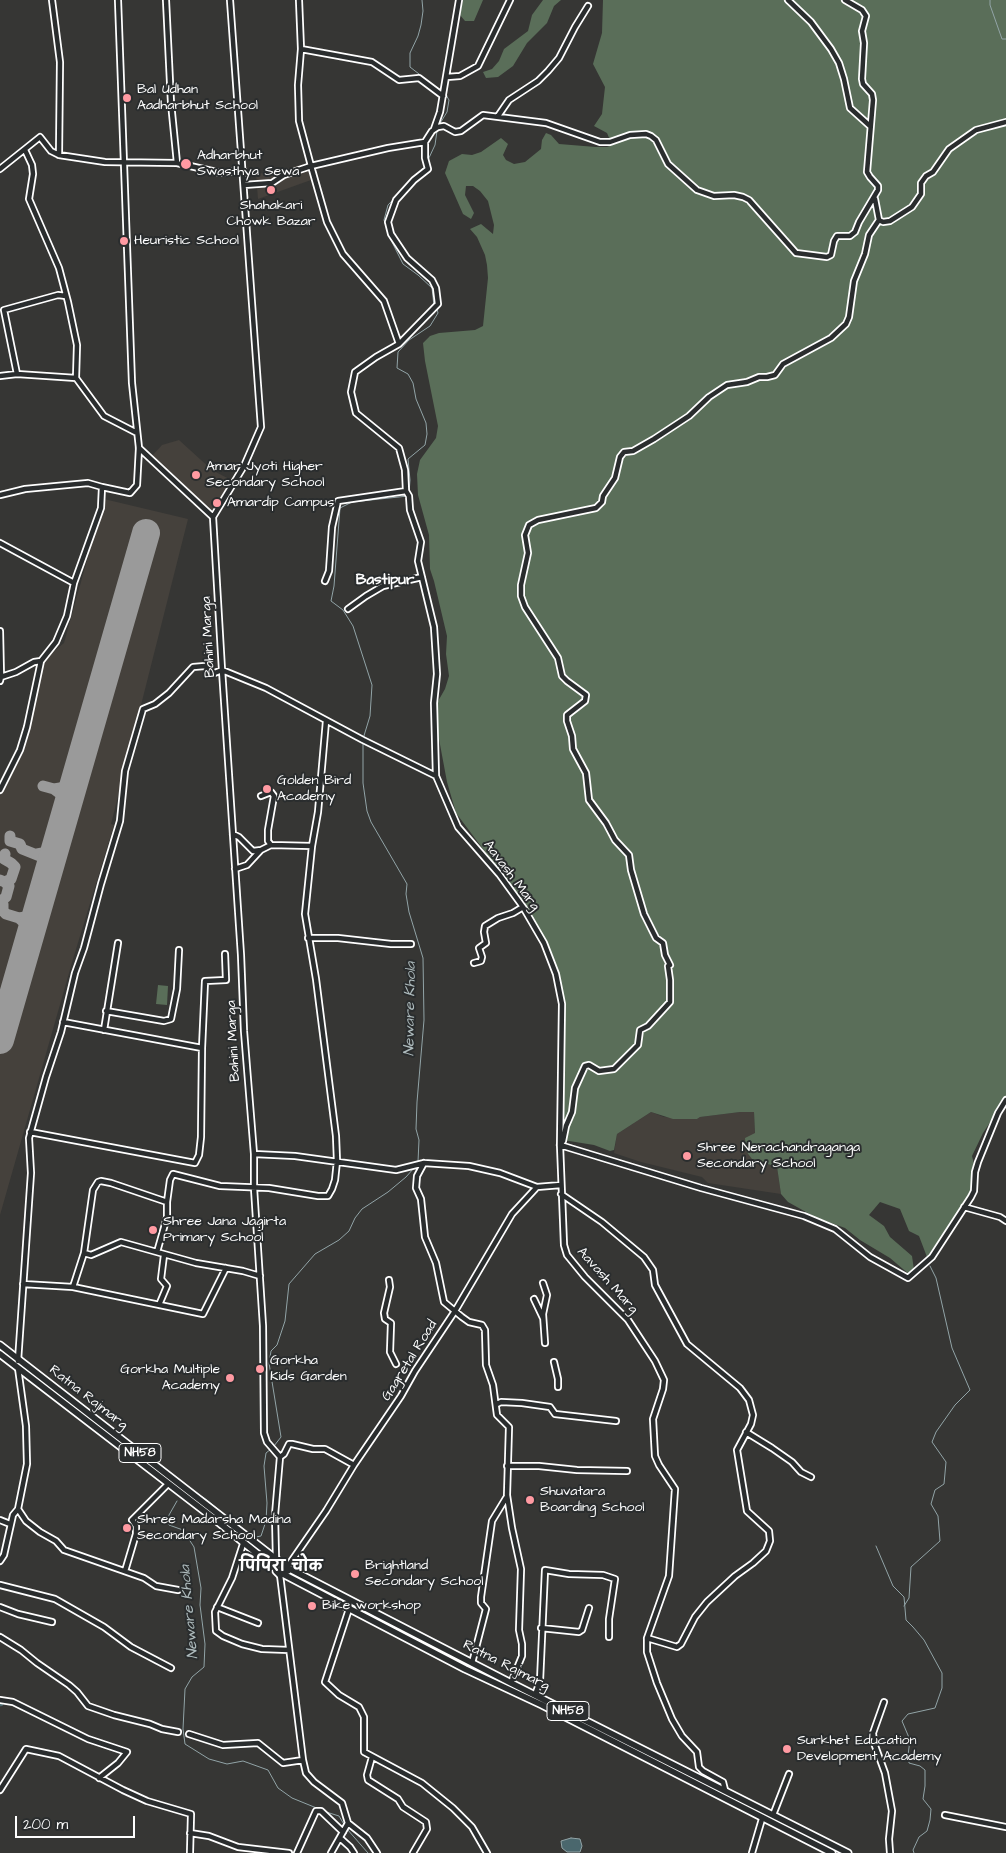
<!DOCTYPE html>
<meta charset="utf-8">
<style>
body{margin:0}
#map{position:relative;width:1006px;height:1853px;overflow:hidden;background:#363634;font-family:"Architects Daughter",sans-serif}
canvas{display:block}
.scale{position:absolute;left:15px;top:1816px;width:120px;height:22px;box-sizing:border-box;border:2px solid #fff;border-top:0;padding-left:6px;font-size:15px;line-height:18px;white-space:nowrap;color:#fff;-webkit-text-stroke:4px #2a2d2e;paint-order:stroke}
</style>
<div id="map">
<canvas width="1006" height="1853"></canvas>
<div class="scale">200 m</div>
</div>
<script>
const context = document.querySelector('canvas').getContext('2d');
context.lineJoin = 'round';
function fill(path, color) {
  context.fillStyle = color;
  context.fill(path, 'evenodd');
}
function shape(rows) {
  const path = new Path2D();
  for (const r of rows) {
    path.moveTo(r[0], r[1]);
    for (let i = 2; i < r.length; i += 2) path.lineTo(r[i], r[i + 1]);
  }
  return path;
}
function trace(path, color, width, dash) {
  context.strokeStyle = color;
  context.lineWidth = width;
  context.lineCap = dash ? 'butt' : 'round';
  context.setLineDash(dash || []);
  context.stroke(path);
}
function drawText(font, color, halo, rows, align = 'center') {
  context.font = font + ' "Architects Daughter","Playpen Sans Deva",sans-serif';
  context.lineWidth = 4;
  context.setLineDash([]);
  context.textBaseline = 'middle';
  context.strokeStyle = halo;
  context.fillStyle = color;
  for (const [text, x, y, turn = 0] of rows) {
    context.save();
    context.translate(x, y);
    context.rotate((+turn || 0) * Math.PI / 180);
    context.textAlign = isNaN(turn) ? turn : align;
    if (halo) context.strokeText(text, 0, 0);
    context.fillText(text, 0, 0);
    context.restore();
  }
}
fill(shape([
 [303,164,307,168,311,180,258,199,256,174,279,171],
 [179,440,212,470,231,480,225,496,212,514,151,457,162,445],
 [104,499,188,519,111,824,114,825,73,959,0,1215,0,796,25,743,42,661,64,643],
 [651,1112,664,1117,697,1119,700,1117,740,1112,754,1112,755,1134,752,1159,777,1167,781,1194,708,1183,702,1177,641,1162,614,1153,617,1134]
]), '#45413c');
fill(shape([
 [463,0,483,0,474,21,465,21,460,15],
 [543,0,561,0,554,6,547,23,527,43,513,66,498,77,486,78,483,72,492,69,499,61,504,49,528,31,532,15],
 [603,0,1006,0,1006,1096,1004,1098,998,1110,983,1133,972,1156,974,1164,972,1170,974,1181,971,1190,958,1213,927,1257,919,1236,909,1231,900,1209,880,1202,869,1215,884,1226,890,1237,912,1256,914,1270,910,1275,890,1258,860,1240,845,1228,815,1217,788,1202,781,1194,777,1167,752,1159,746,1151,745,1138,755,1133,754,1112,740,1112,700,1117,697,1119,673,1119,651,1112,617,1134,614,1150,610,1151,594,1145,563,1140,563,1003,556,966,552,954,541,943,535,925,525,905,456,813,447,782,436,723,437,703,445,689,449,676,446,654,447,636,434,581,430,569,429,535,418,495,417,474,420,460,436,438,438,426,425,361,423,343,430,336,439,333,475,330,483,326,488,278,487,265,485,255,477,237,470,229,481,224,493,234,494,225,488,201,480,191,473,186,466,186,465,195,474,213,471,219,463,214,445,173,449,161,462,154,472,155,481,152,501,138,508,144,503,155,506,160,514,164,525,162,541,149,542,140,546,133,551,135,559,144,596,147,607,147,612,145,607,133,594,126,602,114,605,87,593,64,602,33],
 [158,985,168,986,167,1005,156,1004]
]), '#5a6e59');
const water = shape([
 [571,1838,580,1839,582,1846,580,1852,567,1852,562,1848,561,1841,571,1838]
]);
fill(water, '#4a676d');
trace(water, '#92a4a7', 1);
trace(shape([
 [422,0,423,11,421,25,418,36,410,53,410,67,441,91],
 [990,0,990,5,1002,39,1006,39],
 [439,125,447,112,449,100,446,95],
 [428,160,435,145,437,131],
 [416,176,425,166],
 [408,184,388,205,384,220,390,238,403,264,418,275,432,288,434,306],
 [409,493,410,480,408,459,425,445,427,434,426,423,416,399,413,383,408,374,397,368,398,352,409,340,430,326,438,313,437,309],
 [363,739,370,716,372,685,353,626,343,610,331,601,334,586,340,508,352,502,408,496],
 [363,743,363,783,367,811,371,822,407,884,406,894,409,912,423,958,424,1020,417,1102,416,1129,419,1140,418,1162],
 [274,1446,281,1437,269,1363,271,1351,277,1345,285,1321,289,1284,315,1254,339,1240,349,1231,355,1218,362,1209,388,1192,406,1177,414,1168],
 [190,1489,207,1500,238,1526],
 [177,1501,169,1515,169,1525,183,1530,194,1547,201,1588,200,1605,205,1644,204,1667,192,1677,185,1689,183,1729,185,1744,209,1759,227,1764,243,1761,268,1770,278,1788,292,1798,319,1809],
 [247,1533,256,1537,261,1536,266,1521,267,1503,264,1466,266,1453,271,1449],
 [876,1546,893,1586,904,1597,906,1620,913,1627,924,1640,942,1673,942,1688,935,1708,908,1714,902,1721,910,1740,908,1755,909,1763,920,1766,925,1770,925,1786,923,1799,931,1809,930,1820,927,1831,919,1837,913,1850,914,1853],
 [904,1606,909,1598,911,1567,940,1541,938,1516,931,1504,935,1490,944,1484,946,1462,932,1442,936,1432,955,1405,970,1390,952,1348,936,1278,930,1266],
 [323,1811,339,1816,345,1826],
 [347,1829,368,1853]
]), '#92a4a7', 1);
trace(shape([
 [0,1704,1,1704]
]), '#4a676d', 4.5);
trace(shape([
 [43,786,54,789,62,795,66,810],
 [54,789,66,787,75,780],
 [10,836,10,841,20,844,22,849,42,857,48,867,48,874],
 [5,854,4,859,11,863,15,867,11,879,5,882],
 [37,854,48,852,57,842],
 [0,880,5,882,9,886,6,897,1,901],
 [0,901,3,904,3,911,6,914,19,918,27,925,30,937],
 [19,918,31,916,38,908]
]), '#9a9a9a', 11);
trace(shape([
 [0,1040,146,533]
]), '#9a9a9a', 28);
const minor = shape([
 [52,0,60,62,59,155],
 [166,0,171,103,177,163],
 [299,0,301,49,298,85,299,121,311,166,327,222,343,254,384,301,399,344],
 [788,0,811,22,831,49,839,63,844,79,850,108,870,126],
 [301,49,372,62,399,80,419,78,443,96],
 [447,77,460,76,478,66,510,0],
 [498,116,509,100,538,81,548,71,559,58,575,27,588,6],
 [1006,122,976,130,949,149,933,172,926,176,921,183,921,194,912,207,890,221,883,222,879,220,869,235,865,254,854,281,849,317,846,324,831,338,783,364,775,375,767,377,759,377,747,382,727,385,709,397,689,416,654,439,633,451,624,452,620,457,615,478,603,496,602,502,596,508,538,520,529,525,525,535,528,553,521,585,521,596,525,607,558,658,562,676,567,681,586,695,585,701,567,715,567,721,572,736,573,749,586,773,589,800,606,823,615,840,629,855,631,870,644,914,656,938,663,943,665,955,670,965,668,966,670,980,670,1002,648,1026,640,1030,638,1045,614,1069,599,1071,589,1065,585,1066,575,1088,572,1112,566,1126,563,1141,560,1145,701,1188,804,1216,835,1229,870,1257,908,1278,932,1257,971,1197,974,1191,975,1172,978,1162,998,1113,1006,1100],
 [434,129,440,112,459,0],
 [425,142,425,158,428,169,414,180,396,200,388,222,391,234,407,258,432,280,436,288,438,304,399,344,376,357,355,372,351,392,356,413,399,448,405,470,406,491,409,496,410,510,421,542,418,561,434,627,437,674,434,703,436,776,458,827,499,874,523,907,544,943,556,974,562,1004,560,1145,564,1245,567,1255,585,1277,628,1320,655,1361,664,1380,663,1389,653,1419,655,1456,659,1465,675,1489,669,1576,647,1638,647,1652,657,1683,672,1719,682,1736,697,1752,699,1767,703,1771,723,1782,725,1790],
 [25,150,32,165,33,174,29,199,59,268,68,302,77,345,76,378,104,416,137,433],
 [0,169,40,137,51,151,59,155,105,162,177,163,221,173,243,170],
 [244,185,272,183,284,175,311,166,388,148,425,142,432,131,438,127,444,126,455,132,461,131,483,115,546,123,600,142,610,142,630,135,646,134,651,136,656,140,668,164,697,190,714,196,734,195,743,197,749,200,796,253,827,257,831,255,834,241,837,236,850,236,855,232,859,222,878,190,878,186,870,177,867,172,873,100,872,94,863,84,862,79,864,43,862,31,866,16,862,10,845,0],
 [875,199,879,220],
 [17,374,4,310,58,295,66,296],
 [0,376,17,374,76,378],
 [139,448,213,517],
 [0,495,25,489,88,483,102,487],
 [213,517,222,670,241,955,244,1031,254,1154,254,1188,263,1326,264,1433,267,1442,280,1457,275,1515,276,1559],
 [213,517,244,466,261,427,230,0],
 [0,543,74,583],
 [325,581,329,571,332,527,338,501,406,491],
 [348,609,366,596,383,586,422,577],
 [0,631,1,677,0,681],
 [1,677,16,672,34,662,41,661],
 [0,790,20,750,27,727,41,661,56,642,67,616,74,583,101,508,102,487,130,493,137,485,139,448,132,383,118,0],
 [261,796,271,792,274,796,268,830,268,841,271,845,312,846],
 [233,834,239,837,253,851,261,850,271,845],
 [235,869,247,865,260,851],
 [308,938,338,938,391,944,411,944],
 [474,963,481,961,482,957,479,948,486,943,484,932,485,926,498,918,513,913,523,907],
 [106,1011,164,1021,171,1019,177,989,179,950],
 [63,1022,202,1048,205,981,226,980,225,954],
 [104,1030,118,943],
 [30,1132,195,1163,199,1155,201,1137,202,1048],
 [254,1154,295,1156,396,1170,424,1163,469,1166,500,1173,537,1187],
 [424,1163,417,1176,416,1188,421,1199,425,1237,436,1263,444,1302,462,1317,469,1322,482,1325,485,1330,486,1365,493,1385,497,1415,509,1427,507,1495,512,1528,521,1569,519,1630,522,1644,522,1656,511,1683],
 [561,1194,602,1222,644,1257,653,1270,655,1285,687,1344,740,1388,749,1400,753,1415,751,1424,737,1450,747,1511,769,1531,770,1541,766,1551,753,1563,735,1576,707,1602,695,1617,681,1644,677,1647,647,1638],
 [964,1207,1000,1217,1006,1221],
 [157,1252,167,1217,167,1202],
 [84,1253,91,1255,121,1242,196,1263,243,1271,260,1276],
 [389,1280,390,1287,384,1313,385,1319,391,1323,390,1352,396,1364],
 [543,1283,547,1295,543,1314,545,1343],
 [23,1284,73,1287,203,1314,226,1268],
 [73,1287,84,1253,93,1190,98,1182,101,1181,111,1183,167,1202,170,1180,173,1174,220,1186,269,1188,318,1196,328,1196,332,1189,335,1180,337,1161,336,1136,316,979,305,914,312,846,318,812,326,721],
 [534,1299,543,1318],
 [159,1305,167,1286,161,1279,164,1255],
 [18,1361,31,1173,29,1138,46,1077,61,1032,75,973,84,948,101,884,120,821,125,771,143,709,155,704,169,693,193,667,205,666,212,674,222,670,266,688,363,740,436,776],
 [554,1362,558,1379,558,1387],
 [497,1404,501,1402,522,1403,550,1407,555,1414,616,1421],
 [746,1432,772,1448,792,1462,801,1472,811,1477],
 [280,1457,284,1454,289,1444,292,1444,313,1449,325,1449,354,1465],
 [507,1466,539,1466,577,1470,627,1471],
 [18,1509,26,1521,40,1532,56,1541,64,1550,144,1578,156,1586,178,1590],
 [0,1520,10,1524],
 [243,1544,232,1578,215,1612,216,1631,223,1636,242,1644,262,1649,289,1650],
 [0,1561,4,1555,13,1515,18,1509,27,1464,26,1426,18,1368],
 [288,1566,326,1511,354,1465,401,1396,415,1371,455,1311,512,1214,537,1187,561,1185],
 [125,1571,136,1534,136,1526,132,1520,168,1484],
 [280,1575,303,1760,306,1773,314,1782,342,1803,348,1823,367,1838,377,1853],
 [0,1585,55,1599,104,1627,131,1647,171,1668],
 [0,1607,18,1614,52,1622],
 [217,1607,258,1623],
 [349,1609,325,1682,339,1695,359,1707,364,1717,364,1752,422,1783,453,1808,472,1827,487,1853],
 [541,1628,579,1632,582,1630,589,1608],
 [0,1637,21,1650,37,1663,69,1685,77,1692,88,1706,114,1715,150,1724,162,1729,178,1732],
 [472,1663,486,1609,481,1603,481,1597,492,1521,506,1498],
 [535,1695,540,1681,545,1570,569,1574,603,1575,615,1579,609,1619,609,1637],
 [0,1700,13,1702,88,1739,127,1752,118,1763,99,1778],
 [884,1702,873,1733,874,1743,885,1773,892,1811,889,1839,890,1853],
 [189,1734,223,1745,258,1743,283,1763,303,1760],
 [372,1757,367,1775,368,1780,398,1799,403,1807,426,1822,427,1829,413,1853],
 [0,1790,26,1749,59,1756,123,1790,147,1801,191,1814,190,1853],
 [773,1815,789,1774],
 [945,1815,1006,1827],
 [190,1833,209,1836,238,1847,289,1853],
 [340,1838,350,1847,354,1853],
 [297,1853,316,1811,321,1811,343,1832],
 [331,1853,348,1823],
 [752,1853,762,1819]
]);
const major = shape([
 [0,1345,280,1562,286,1563,288,1571,283,1574,280,1575,276,1571,275,1565,280,1562],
 [0,1354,212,1517,275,1568],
 [288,1568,511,1683,848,1853],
 [283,1574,465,1669,542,1705,832,1853]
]);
trace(minor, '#fff', 8);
trace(major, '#fff', 9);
trace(minor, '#2a2d2e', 4.5);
trace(major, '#2a2d2e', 5.5);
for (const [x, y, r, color] of [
 [127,98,5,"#ff9aa2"],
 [186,164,6,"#ff9aa2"],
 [271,190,5,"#ff9aa2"],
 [124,241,5,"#ff9aa2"],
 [196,475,5,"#ff9aa2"],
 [217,503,5,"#ff9aa2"],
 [267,789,5,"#ff9aa2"],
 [687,1156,5,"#ff9aa2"],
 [153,1230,5,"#ff9aa2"],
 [260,1369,5,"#ff9aa2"],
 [230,1378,5,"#ff9aa2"],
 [530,1500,5,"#ff9aa2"],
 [127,1528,5,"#ff9aa2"],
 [355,1574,5,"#ff9aa2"],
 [312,1606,5,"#ff9aa2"],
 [787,1749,5,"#ff9aa2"]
]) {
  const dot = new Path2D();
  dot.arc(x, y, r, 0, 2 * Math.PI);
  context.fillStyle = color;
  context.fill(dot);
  trace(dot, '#2a2d2e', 2);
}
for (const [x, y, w] of [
 [140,1453,42],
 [568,1711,42]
]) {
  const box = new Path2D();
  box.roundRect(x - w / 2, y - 9.5, w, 19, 4);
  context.fillStyle = '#2a2d2e';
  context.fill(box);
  trace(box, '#fff', 1);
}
drawText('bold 12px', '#fff', null, [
 ["NH58",140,1453],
 ["NH58",568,1711]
]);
drawText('14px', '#fff', '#2a2d2e', [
 ["Bal Udhan",137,90],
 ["Aadharbhut School",137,106],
 ["Adharbhut",197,156],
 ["Swasthya Sewa",197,172],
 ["Shahakari",271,206,"center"],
 ["Chowk Bazar",271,222,"center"],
 ["Heuristic School",134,241],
 ["Amar Jyoti Higher",206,467],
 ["Secondary School",206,483],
 ["Amardip Campus",227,503],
 ["Golden Bird",277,781],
 ["Academy",277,797],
 ["Shree Nerachandraganga",697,1148],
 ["Secondary School",697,1164],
 ["Shree Jana Jagirta",163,1222],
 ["Primary School",163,1238],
 ["Gorkha",270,1361],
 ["Kids Garden",270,1377],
 ["Gorkha Multiple",220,1370,"right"],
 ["Academy",220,1386,"right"],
 ["Shuvatara",540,1492],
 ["Boarding School",540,1508],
 ["Shree Madarsha Madina",137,1520],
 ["Secondary School",137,1536],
 ["Brightland",365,1566],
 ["Secondary School",365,1582],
 ["Bike workshop",322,1606],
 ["Surkhet Education",797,1741],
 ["Development Academy",797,1757]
], 'left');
drawText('14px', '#fff', '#2a2d2e', [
 ["Bahini Marga",209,637,-93],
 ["Aavash Marg",511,876,53],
 ["Bahini Marga",234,1041,-93],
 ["Aavash Marg",607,1281,48],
 ["Gagretal Road",410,1361,-58],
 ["Ratna Rajmarg",88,1398,38],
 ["Ratna Rajmarg",506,1666,27]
]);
drawText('bold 15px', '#fff', '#2a2d2e', [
 ["Bastipur",385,581],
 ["पिपिरा चोक",281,1568]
]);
drawText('italic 15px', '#aebbbd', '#2a2d2e', [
 ["Neware Khola",411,1009,-89],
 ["Neware Khola",190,1612,-95]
]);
</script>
